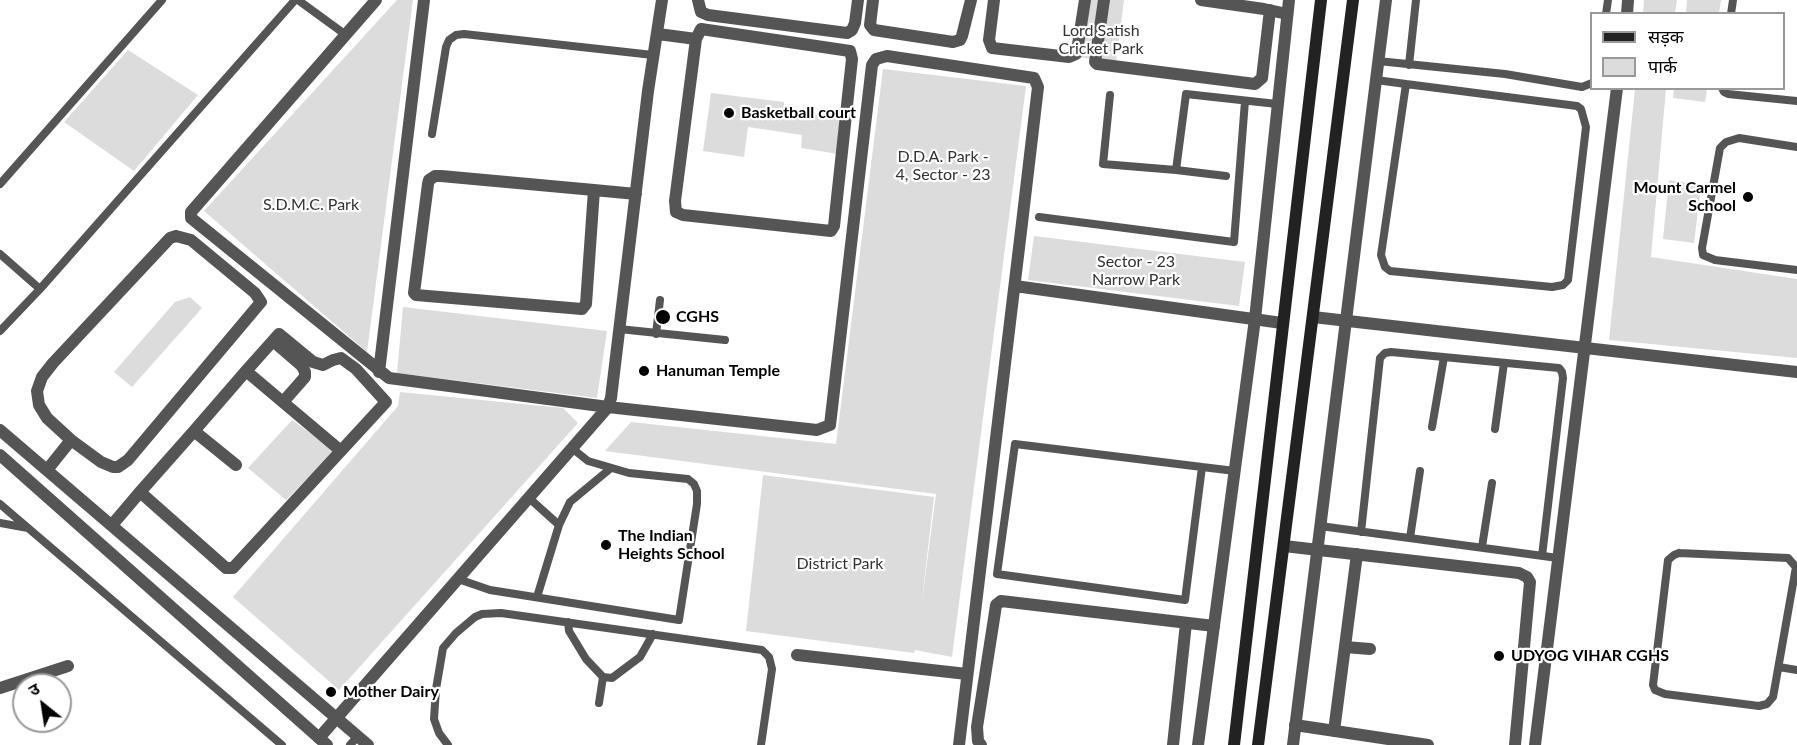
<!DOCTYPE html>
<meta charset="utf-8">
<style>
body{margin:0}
#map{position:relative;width:1797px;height:745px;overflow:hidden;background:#fff;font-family:Lato,"Noto Sans Devanagari",sans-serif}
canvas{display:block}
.legend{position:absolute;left:1590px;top:12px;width:195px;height:78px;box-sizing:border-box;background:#fff;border:2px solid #999;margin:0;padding:8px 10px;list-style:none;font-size:18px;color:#000}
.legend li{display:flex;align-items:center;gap:12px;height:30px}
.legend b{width:30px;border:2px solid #999}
.north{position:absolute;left:12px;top:673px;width:60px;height:60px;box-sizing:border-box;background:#fff;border:2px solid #999;border-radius:50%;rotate:330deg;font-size:16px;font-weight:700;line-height:24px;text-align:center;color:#000}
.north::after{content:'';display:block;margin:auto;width:21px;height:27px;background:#000;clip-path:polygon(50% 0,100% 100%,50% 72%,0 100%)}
</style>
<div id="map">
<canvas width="1797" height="745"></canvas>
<ul class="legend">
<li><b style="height:8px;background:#222"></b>सड़क</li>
<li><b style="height:16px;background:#dcdcdc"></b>पार्क</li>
</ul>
<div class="north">उ</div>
</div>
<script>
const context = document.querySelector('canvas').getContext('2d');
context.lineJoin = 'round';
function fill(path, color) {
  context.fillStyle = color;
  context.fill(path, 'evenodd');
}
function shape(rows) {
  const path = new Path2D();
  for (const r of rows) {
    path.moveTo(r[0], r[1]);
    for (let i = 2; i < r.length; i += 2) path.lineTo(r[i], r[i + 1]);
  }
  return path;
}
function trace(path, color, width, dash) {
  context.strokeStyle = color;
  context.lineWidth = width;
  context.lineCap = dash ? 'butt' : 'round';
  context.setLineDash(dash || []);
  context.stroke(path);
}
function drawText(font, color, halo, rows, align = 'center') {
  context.font = font + ' Lato,sans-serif';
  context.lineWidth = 4.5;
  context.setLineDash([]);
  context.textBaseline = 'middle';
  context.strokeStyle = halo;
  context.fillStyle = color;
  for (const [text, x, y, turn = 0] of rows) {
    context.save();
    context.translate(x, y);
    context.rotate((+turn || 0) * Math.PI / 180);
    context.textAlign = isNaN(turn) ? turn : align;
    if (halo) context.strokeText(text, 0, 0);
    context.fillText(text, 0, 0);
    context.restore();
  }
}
fill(shape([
 [397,0,413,0,367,352,204,211],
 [1088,0,1124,0,1116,63,1079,57],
 [1644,0,1677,0,1675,13,1643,13],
 [1687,0,1721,0,1719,13,1686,13],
 [128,50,198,95,134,171,64,122],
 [883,69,1026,86,952,657,915,650,914,653,746,631,763,475,934,497,921,608,936,494,605,451,631,422,836,444],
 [1635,89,1666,89,1651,257,1797,279,1797,358,1609,340],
 [1674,89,1707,89,1705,102,1673,98],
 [711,93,784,102,784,111,844,117,838,154,801,148,802,135,748,127,744,157,703,151],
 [1669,180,1701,185,1694,243,1663,239],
 [1034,236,1245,262,1239,306,1028,280],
 [190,297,202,308,132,387,114,372,175,302],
 [403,307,607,331,597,398,397,373],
 [400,392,563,408,578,423,339,690,233,597,398,406],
 [292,420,335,451,286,500,248,468]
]), '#dcdcdc');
trace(shape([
 [298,0,346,35],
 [1606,14,1608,0],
 [1731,14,1733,0],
 [1378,61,1505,74,1582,87,1592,83],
 [1409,65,1416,0],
 [1376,80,1406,84,1577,106,1581,109,1586,127,1568,280,1563,285,1552,287,1390,271,1385,267,1381,255,1406,84],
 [1722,88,1724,92,1728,94,1797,101],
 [1110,95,1103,164,1176,170,1186,94,1277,104],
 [432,134,446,47,449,40,456,35,464,34,653,55],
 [1797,147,1739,138,1726,142,1720,148,1702,248,1703,255,1715,260,1797,270],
 [1176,170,1226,176],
 [0,184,162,0],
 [1039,217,1234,242,1245,101],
 [0,254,40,289],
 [619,329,725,340],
 [0,331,40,289,295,0],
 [656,334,660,300],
 [1432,427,1444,357],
 [1495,429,1504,363],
 [1202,467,1015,444,997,574,1185,600,1202,467,1235,471],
 [529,498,559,525],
 [0,504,282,745],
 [0,523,28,528],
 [1320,526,1558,558],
 [1361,532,1380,358,1385,353,1391,352,1559,368,1562,372,1563,378,1542,556],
 [1410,538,1420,471],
 [1482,547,1492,483],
 [1679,553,1788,558,1796,567,1775,686,1773,697,1767,704,1759,706,1665,694,1655,690,1653,685,1668,560,1674,555,1679,553],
 [458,579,490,590,679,620,697,504,697,491,694,484,688,479,629,473,588,461,573,449],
 [537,597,559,525,570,502,611,468],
 [568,622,569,631,586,659,603,677,599,703],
 [1779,667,1797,670],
 [603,677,612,678,640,657,653,634],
 [350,745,358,736],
 [448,745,439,733,434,719,436,689,443,648,456,633,475,617,482,614,501,613,762,650,769,657,772,669,761,745]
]), '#555', 8);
trace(shape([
 [376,0,191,212,191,218,389,378,608,407,817,430,830,425,872,65,876,59,887,56,1034,78,1038,87,1022,223,959,745],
 [698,0,701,12,708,15,847,33,852,30,855,23,858,0],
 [873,0,870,25,874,30,953,42,960,40,962,36,971,0],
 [994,0,989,40,992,48,1069,57,1076,54,1077,51,1085,0],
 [1104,0,1095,62,1097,64,1255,84,1262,78,1270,10],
 [1201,0,1264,9,1287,14],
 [1627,14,1628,0],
 [701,29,850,51,852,59,834,226,831,231,683,215,676,212,675,201,696,39,701,29],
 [658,34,696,39],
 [594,190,586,304,582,309,416,295,414,293,428,184,429,180,435,176,441,176,594,190,636,194],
 [176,236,191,240,255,293,261,302,128,460,118,467,113,467,101,462,71,440,47,418,39,405,37,391,42,377,53,363,170,238,176,236],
 [1015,286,1282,323],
 [1313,317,1797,372],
 [273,341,302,366,305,372,305,377,283,402],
 [246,371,341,451],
 [379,372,424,0],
 [194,431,236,465],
 [47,470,71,440],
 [112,525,140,492,194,431,246,371,279,334,313,362,323,365,333,360,341,358,356,369,386,402,233,568,226,568,140,492],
 [1284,546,1519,573,1527,577,1530,582,1515,745],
 [1345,647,1370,649],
 [797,655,967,674],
 [0,688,68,666],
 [1295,725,1428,745],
 [1334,731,1357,554],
 [319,738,608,407,611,398,648,91,662,0],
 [981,745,978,741,977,727,995,612,996,605,1001,601,1214,626],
 [1173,745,1186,623],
 [1535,745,1617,88]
]), '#555', 12);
trace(shape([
 [0,430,368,745],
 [0,455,327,745],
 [1198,745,1255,319,1289,0],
 [1293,745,1386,0]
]), '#555', 12);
trace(shape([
 [1234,745,1321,0],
 [1258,745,1353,0]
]), '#222', 12);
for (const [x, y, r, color] of [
 [729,113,6,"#000"],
 [1748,197,6,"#000"],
 [663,317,8,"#000"],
 [644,371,6,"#000"],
 [606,545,6,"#000"],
 [1499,656,6,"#000"],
 [331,692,6,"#000"]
]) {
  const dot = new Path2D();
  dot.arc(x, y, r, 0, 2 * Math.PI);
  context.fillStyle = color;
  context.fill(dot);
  trace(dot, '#fff', 2);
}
drawText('16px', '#333', '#fff', [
 ["Lord Satish",1101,31],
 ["Cricket Park",1101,49],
 ["D.D.A. Park -",943,157],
 ["4, Sector - 23",943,175],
 ["S.D.M.C. Park",311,205],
 ["Sector - 23",1136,262],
 ["Narrow Park",1136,280],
 ["District Park",840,564]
]);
drawText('bold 16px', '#000', '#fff', [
 ["Basketball court",741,113],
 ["Mount Carmel",1736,188,"right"],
 ["School",1736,206,"right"],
 ["CGHS",676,317],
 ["Hanuman Temple",656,371],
 ["The Indian",618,536],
 ["Heights School",618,554],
 ["UDYOG VIHAR CGHS",1511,656],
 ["Mother Dairy",343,692]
], 'left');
</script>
